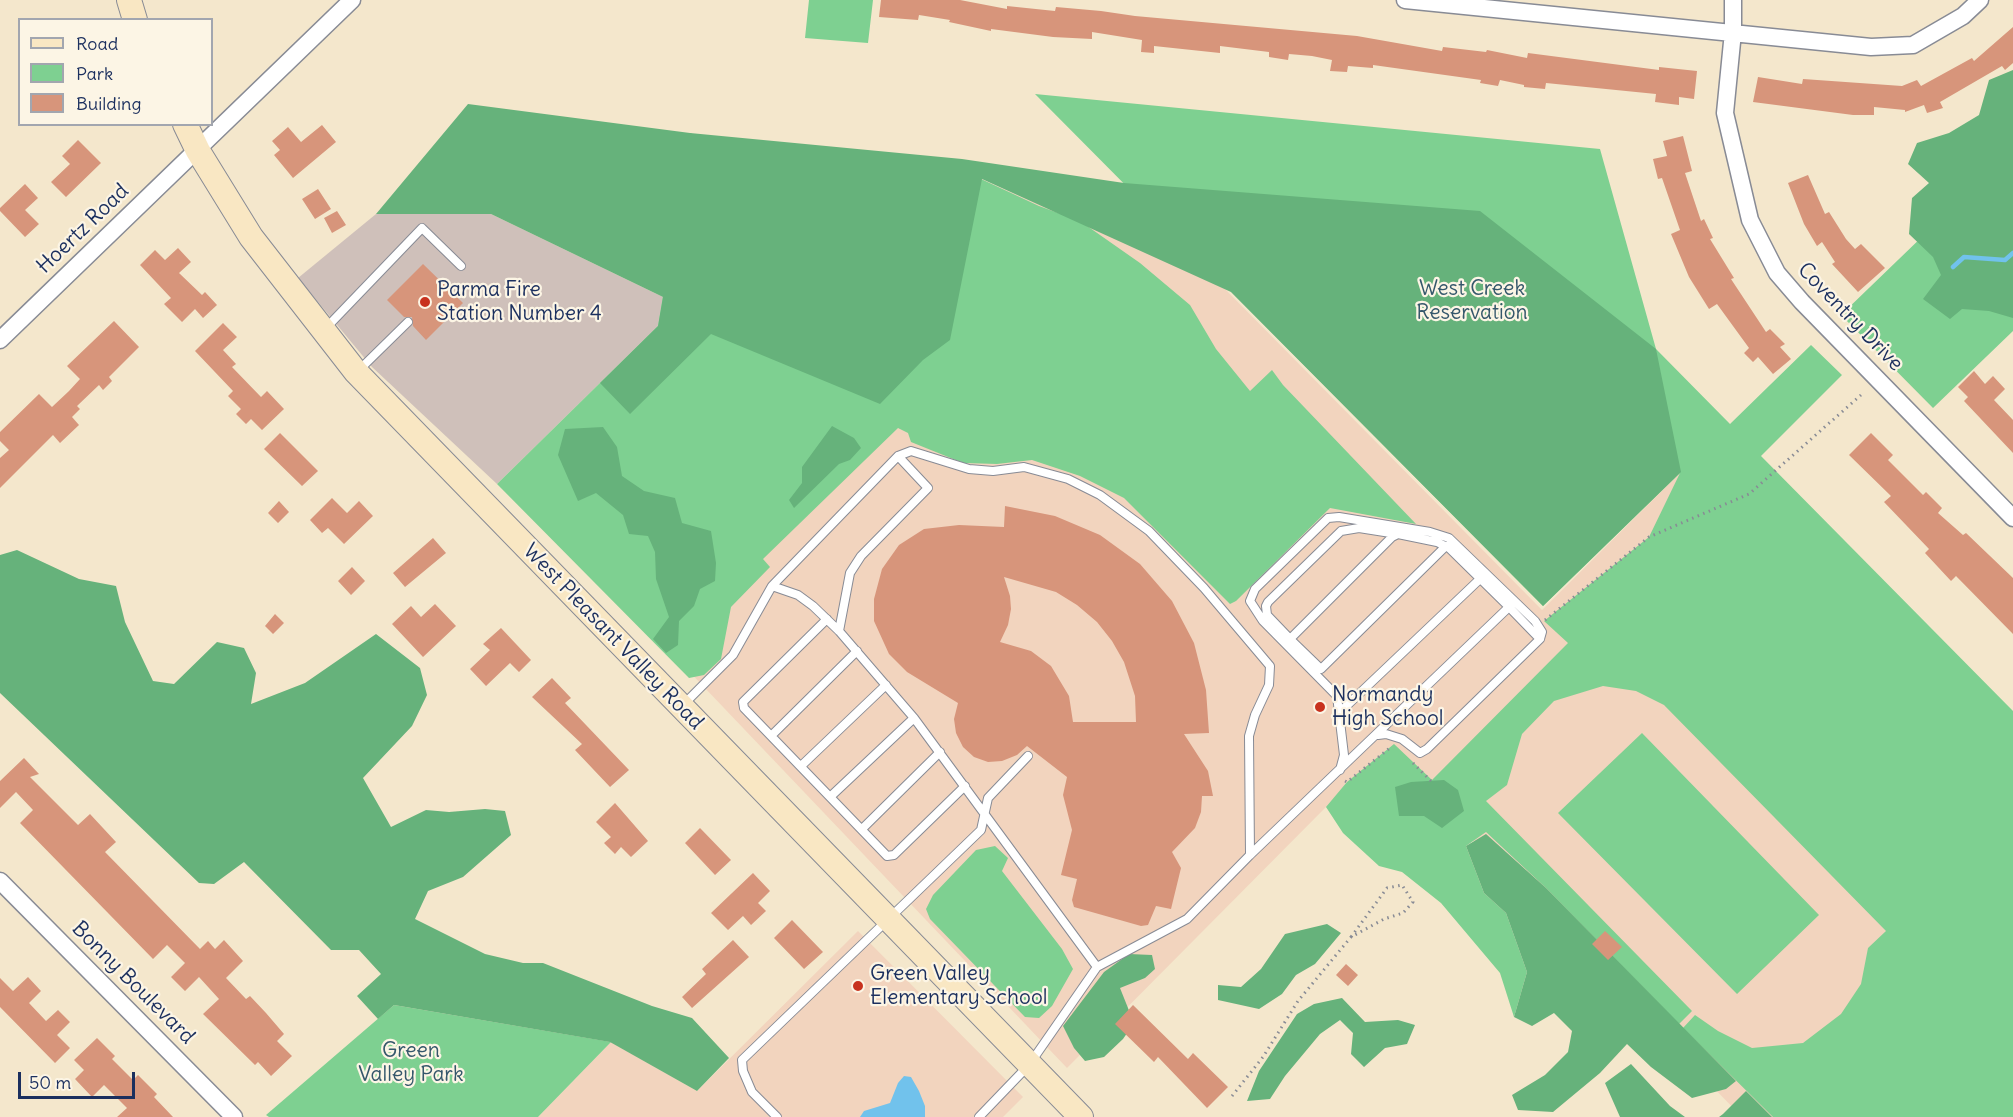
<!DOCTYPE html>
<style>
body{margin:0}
#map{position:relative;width:2013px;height:1117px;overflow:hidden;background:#f4e7cc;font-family:Delius,sans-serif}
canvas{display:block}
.legend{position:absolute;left:18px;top:18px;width:195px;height:108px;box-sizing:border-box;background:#fcf5e5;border:2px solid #a2a6af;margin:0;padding:8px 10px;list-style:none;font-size:18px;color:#1b2f5e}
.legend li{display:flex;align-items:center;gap:12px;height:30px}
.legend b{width:30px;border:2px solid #a2a6af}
.scale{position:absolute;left:18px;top:1072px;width:117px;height:27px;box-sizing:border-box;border:3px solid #1b2f5e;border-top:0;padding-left:8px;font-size:18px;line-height:21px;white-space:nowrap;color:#1b2f5e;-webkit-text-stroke:4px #fcf5e5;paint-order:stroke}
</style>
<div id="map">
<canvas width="2013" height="1117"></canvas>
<ul class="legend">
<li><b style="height:8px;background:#f9e7c3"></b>Road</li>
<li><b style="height:16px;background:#7ed091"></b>Park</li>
<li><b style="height:16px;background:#d7957b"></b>Building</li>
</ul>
<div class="scale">50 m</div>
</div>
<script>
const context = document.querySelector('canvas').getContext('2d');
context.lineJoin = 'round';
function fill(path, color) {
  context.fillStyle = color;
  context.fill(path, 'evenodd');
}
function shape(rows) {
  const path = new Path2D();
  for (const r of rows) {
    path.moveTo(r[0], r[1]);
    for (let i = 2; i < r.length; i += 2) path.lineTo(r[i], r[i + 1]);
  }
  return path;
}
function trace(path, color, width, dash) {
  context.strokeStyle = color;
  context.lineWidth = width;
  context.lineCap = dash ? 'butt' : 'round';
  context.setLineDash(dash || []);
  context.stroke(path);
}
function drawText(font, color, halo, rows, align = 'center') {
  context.font = font + ' Delius,sans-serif';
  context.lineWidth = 4.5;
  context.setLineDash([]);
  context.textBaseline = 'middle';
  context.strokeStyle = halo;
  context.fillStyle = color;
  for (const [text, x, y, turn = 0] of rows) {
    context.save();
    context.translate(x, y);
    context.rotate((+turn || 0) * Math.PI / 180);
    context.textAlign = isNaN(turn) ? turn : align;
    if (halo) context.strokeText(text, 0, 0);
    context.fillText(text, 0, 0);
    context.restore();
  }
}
fill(shape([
 [981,179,1221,285,1542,610,1681,472,2013,1117,1742,1117,1443,809,1326,807,1067,1068,542,517],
 [858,931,1023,1097,1003,1117,538,1117,611,1042,697,1091]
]), '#f2d4be');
fill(shape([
 [376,214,491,214,663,297,658,326,497,484,372,367,298,278]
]), '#cfc0ba');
fill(shape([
 [809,0,873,0,868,43,805,38],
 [1035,94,1600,149,1656,349,1730,424,1811,345,1842,375,1761,456,2013,711,2013,1117,1773,1117,1683,1028,1695,1015,1718,1031,1752,1048,1803,1043,1841,1014,1861,984,1868,948,1886,931,1664,705,1636,691,1603,686,1554,701,1522,734,1507,785,1486,801,1692,1011,1679,1024,1546,888,1486,832,1466,846,1484,893,1506,913,1527,972,1514,1017,1500,973,1441,903,1402,872,1379,866,1343,833,1326,807,1347,782,1394,744,1432,780,1568,643,1544,621,1649,537,1680,473,1543,606],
 [690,133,958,244,981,179,1039,206,1080,221,1140,263,1190,305,1216,349,1250,391,1272,370,1283,385,1416,524,1330,508,1236,601,1230,604,1124,498,1080,476,1032,460,997,464,963,463,911,442,908,433,898,428,763,559,770,567,731,607,721,659,704,675,689,678,497,484,658,326],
 [2013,149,2013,331,1933,408,1841,315],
 [1642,733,1819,915,1737,994,1558,813],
 [995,846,1008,858,1002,871,1062,949,1073,969,1052,1006,1039,1018,1025,1017,930,919,926,909,933,895,976,850],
 [394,1005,611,1042,538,1117,269,1117,266,1115]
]), '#7ed091');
fill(shape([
 [2013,70,2013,318,1989,311,1962,309,1950,319,1923,299,1941,275,1933,257,1909,234,1912,198,1929,183,1908,164,1917,143,1949,133,1979,115,1989,80],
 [468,104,690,133,962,159,1124,183,1480,211,1656,349,1681,472,1543,606,1231,292,982,179,950,340,923,360,880,404,711,334,630,414,600,383,658,326,663,297,491,214,376,214],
 [832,426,854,438,861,448,850,460,839,464,794,508,789,500,802,483,802,467],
 [603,427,617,447,622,476,644,491,675,498,682,523,711,531,716,563,715,581,700,589,694,606,679,621,678,645,666,653,653,639,669,617,656,579,655,552,648,536,629,534,623,515,596,493,578,501,558,455,565,429],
 [17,550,79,579,116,586,125,622,153,681,174,684,217,642,244,648,256,673,251,704,305,683,376,634,420,668,427,695,412,726,363,778,391,827,426,810,449,812,485,809,505,811,511,835,463,877,428,891,415,919,485,954,523,963,543,963,652,1006,692,1018,729,1058,697,1091,610,1042,394,1005,378,1019,357,996,381,974,359,950,331,950,244,862,214,884,199,883,0,693,0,555],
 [1444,780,1458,790,1464,811,1442,828,1424,816,1399,816,1395,787,1411,782],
 [1486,834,1546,888,1736,1081,1726,1089,1692,1098,1651,1067,1627,1044,1600,1073,1553,1112,1518,1110,1512,1095,1545,1075,1568,1052,1572,1031,1554,1013,1532,1026,1514,1017,1527,972,1506,913,1484,893,1466,846],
 [1327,924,1341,933,1315,964,1296,975,1282,994,1259,1009,1218,1000,1218,985,1241,987,1261,969,1285,934],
 [1129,954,1152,955,1155,969,1145,978,1120,988,1134,1023,1123,1039,1104,1057,1085,1061,1074,1048,1063,1026,1104,972],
 [1342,998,1365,1022,1398,1020,1415,1025,1407,1044,1385,1048,1364,1067,1351,1054,1353,1033,1340,1020,1320,1034,1285,1076,1270,1099,1247,1101,1259,1071,1297,1014,1314,1004],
 [1631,1064,1670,1106,1685,1117,1620,1117,1605,1083],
 [1746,1091,1772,1117,1719,1117,1723,1114]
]), '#66b27b');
fill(shape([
 [904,1076,911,1077,919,1091,925,1106,925,1117,860,1117,864,1111,890,1103,898,1083]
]), '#71c2ec');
trace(shape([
 [1953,267,1964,257,2005,260,2013,253]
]), '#71c2ec', 4.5);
fill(shape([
 [881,0,960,0,1007,9,1007,6,1055,11,1056,7,1101,11,1135,16,1357,36,1442,51,1443,47,1486,52,1487,50,1527,58,1528,53,1659,70,1659,67,1697,71,1694,99,1679,97,1679,105,1655,102,1656,94,1546,83,1545,89,1524,87,1524,85,1500,80,1498,86,1480,83,1481,80,1373,65,1373,68,1348,66,1347,72,1330,71,1332,60,1312,56,1289,54,1288,60,1269,57,1269,52,1220,46,1220,53,1154,46,1154,53,1141,52,1142,40,1092,32,1092,39,1053,37,991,29,991,31,949,22,950,20,919,15,918,20,879,17],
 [2013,27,2013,63,2005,70,2002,66,1940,102,1943,108,1927,113,1924,105,1905,112,1905,110,1874,107,1874,115,1853,115,1753,102,1758,77,1802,84,1803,79,1902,86,1917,80,1921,86,1972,58,1974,61],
 [322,125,336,142,293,178,274,155,280,150,272,141,288,127,301,142],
 [1683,136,1692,171,1685,173,1701,221,1704,219,1713,238,1710,239,1734,278,1731,279,1766,332,1770,329,1785,344,1780,347,1791,359,1773,374,1758,357,1753,362,1744,353,1749,348,1717,304,1709,309,1689,277,1671,234,1680,230,1662,178,1658,179,1653,159,1667,156,1663,141],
 [78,140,101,163,66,197,51,182,70,164,62,156],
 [1808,175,1825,214,1829,212,1846,239,1855,249,1861,244,1885,268,1858,292,1832,264,1835,262,1822,242,1817,246,1804,224,1788,183],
 [25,184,38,198,25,210,39,224,25,237,0,211,0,208],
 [318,189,331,209,315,219,302,199],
 [337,211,346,225,332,233,324,218],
 [178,248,191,262,179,273,202,295,205,292,217,305,203,318,195,309,182,322,164,304,171,298,140,265,155,250,165,260],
 [423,264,463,303,426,340,413,326,412,317,404,317,387,300],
 [114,321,139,347,109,377,112,381,103,390,99,385,77,406,80,409,72,417,79,425,60,443,53,435,0,488,0,458,9,450,0,441,0,432,39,394,52,407,69,391,80,379,67,366],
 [223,323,237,337,223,350,236,364,232,367,261,397,267,391,284,409,262,430,251,419,246,424,236,414,241,409,228,396,233,391,195,351],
 [1974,371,1985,384,1993,376,2005,389,1994,400,2013,420,2013,453,1964,401,1968,397,1958,387],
 [280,433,318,471,302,486,264,449],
 [1871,433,1893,455,1888,460,1923,495,1926,492,1942,508,1938,513,1963,535,1966,533,2013,578,2013,634,1956,576,1951,581,1925,553,1929,549,1884,502,1891,496,1849,455],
 [332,498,347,513,359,501,373,516,344,544,328,528,322,533,310,520],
 [279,501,289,512,278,523,268,513],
 [1005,506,1055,516,1100,535,1140,564,1172,601,1194,643,1206,690,1209,733,1184,734,1208,771,1213,796,1202,796,1201,812,1195,828,1172,852,1181,868,1171,909,1156,906,1148,925,1141,926,1074,907,1072,900,1077,879,1061,875,1072,830,1063,795,1067,777,1027,746,1017,755,1002,761,988,762,974,757,963,747,956,733,954,719,958,703,907,672,889,654,874,621,874,599,882,569,899,545,924,529,959,525,1004,527],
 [1004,577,1056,592,1077,605,1097,622,1112,641,1124,662,1135,696,1136,722,1073,722,1069,696,1051,666,1031,651,1000,642,1008,625,1011,609,1010,596],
 [433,538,446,553,405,587,393,573],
 [352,567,365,581,351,595,338,581],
 [435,604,456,626,423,657,392,624,411,606,421,617],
 [275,614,284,623,273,634,265,626],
 [501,628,531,660,519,672,510,663,486,686,470,669,490,650,483,644],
 [552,678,571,698,565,703,629,770,610,787,575,750,582,744,532,697],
 [24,758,39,774,30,777,78,825,90,814,116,842,105,852,200,949,208,941,215,949,224,940,243,961,226,978,246,999,250,996,266,1013,284,1034,277,1041,292,1056,271,1076,258,1062,255,1065,203,1014,219,999,199,977,185,991,171,977,185,963,167,945,153,959,20,823,33,810,16,792,0,808,0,781],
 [615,803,648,841,631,857,621,847,615,854,604,843,611,837,596,822],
 [700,828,731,860,715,875,685,843],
 [753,873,770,891,758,903,766,911,751,925,743,916,728,930,711,913],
 [792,920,823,952,804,969,774,938],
 [1605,931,1622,947,1608,960,1592,944],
 [733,940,749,957,692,1008,682,997,706,974,702,969],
 [1346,964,1358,975,1348,986,1336,975],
 [28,977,41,991,29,1003,46,1021,58,1010,70,1022,57,1035,70,1048,55,1063,0,1007,0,978,13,991],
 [1133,1005,1188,1059,1193,1053,1228,1087,1207,1108,1158,1057,1154,1062,1115,1024],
 [97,1038,115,1056,112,1059,133,1080,138,1075,157,1094,154,1097,173,1117,117,1117,127,1108,104,1085,92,1097,75,1079,84,1070,74,1060]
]), '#d7957b');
const service = shape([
 [325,329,422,228,461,266],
 [359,370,408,322],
 [1446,546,1321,669,1290,639,1392,537,1398,534,1437,542,1449,548,1509,607],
 [772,586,798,595,813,606,839,631,914,718,1097,967],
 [827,619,743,702,744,708,887,856,894,855,965,786],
 [839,631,850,573,861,556,928,488,898,456],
 [1290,639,1267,615,1266,606,1268,602,1341,531,1359,528,1397,534],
 [683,705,733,655,772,586,898,456,911,451,969,469,993,471,1024,467,1068,479,1100,495,1149,531,1204,588,1270,666,1269,685,1255,715,1249,736,1250,855],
 [1340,712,1481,578],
 [771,736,857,651],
 [801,766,886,685],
 [1340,770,1344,755,1337,696,1263,621,1250,601,1255,589,1328,518,1339,517,1430,532,1449,538,1535,621,1542,632,1540,639,1427,749,1420,753,1402,739,1386,734,1378,735],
 [830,797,914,718],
 [862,829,940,752],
 [777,1117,752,1092,743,1071,742,1060,981,830,988,798,1028,756],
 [979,1117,1029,1065,1097,967,1187,919,1250,855,1509,607,1540,639]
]);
const minor = shape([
 [1405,0,1871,47,1913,45,1963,16,1980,0],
 [1733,0,1733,32,1725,113,1750,220,1777,273,1802,302,2013,518],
 [0,340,352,0],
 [0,881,234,1117]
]);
const secondary = shape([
 [129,0,135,20],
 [185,124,198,151,251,237,356,372,1081,1117]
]);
trace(service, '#888b95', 10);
trace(minor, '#888b95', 19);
trace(secondary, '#888b95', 26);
trace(shape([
 [1545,620,1649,537,1749,494,1861,395],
 [1413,763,1431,781],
 [1345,781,1347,782,1391,747],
 [1232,1096,1263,1057,1298,1001,1351,937,1384,919,1403,913,1413,902,1402,885,1387,888,1351,937]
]), '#888b95', 3, [1.5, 4.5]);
trace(service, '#fff', 8);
trace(minor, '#fff', 16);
trace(secondary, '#f9e7c3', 24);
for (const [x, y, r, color] of [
 [425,302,6,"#c8321e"],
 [1320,707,6,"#c8321e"],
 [858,986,6,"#c8321e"]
]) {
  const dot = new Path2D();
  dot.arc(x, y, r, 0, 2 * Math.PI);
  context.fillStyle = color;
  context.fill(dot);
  trace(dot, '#fcf5e5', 2);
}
drawText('21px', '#1b2f5e', '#fcf5e5', [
 ["Hoertz Road",83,229,-44],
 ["Coventry Drive",1850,317,46],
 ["West Pleasant Valley Road",613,637,46],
 ["Bonny Boulevard",133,983,45]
]);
drawText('21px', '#34576b', '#fcf5e5', [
 ["West Creek",1472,289],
 ["Reservation",1472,313],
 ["Green",411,1051],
 ["Valley Park",411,1075]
]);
drawText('21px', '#1b2f5e', '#fcf5e5', [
 ["Parma Fire",437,290],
 ["Station Number 4",437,314],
 ["Normandy",1332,695],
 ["High School",1332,719],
 ["Green Valley",870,974],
 ["Elementary School",870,998]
], 'left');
</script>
